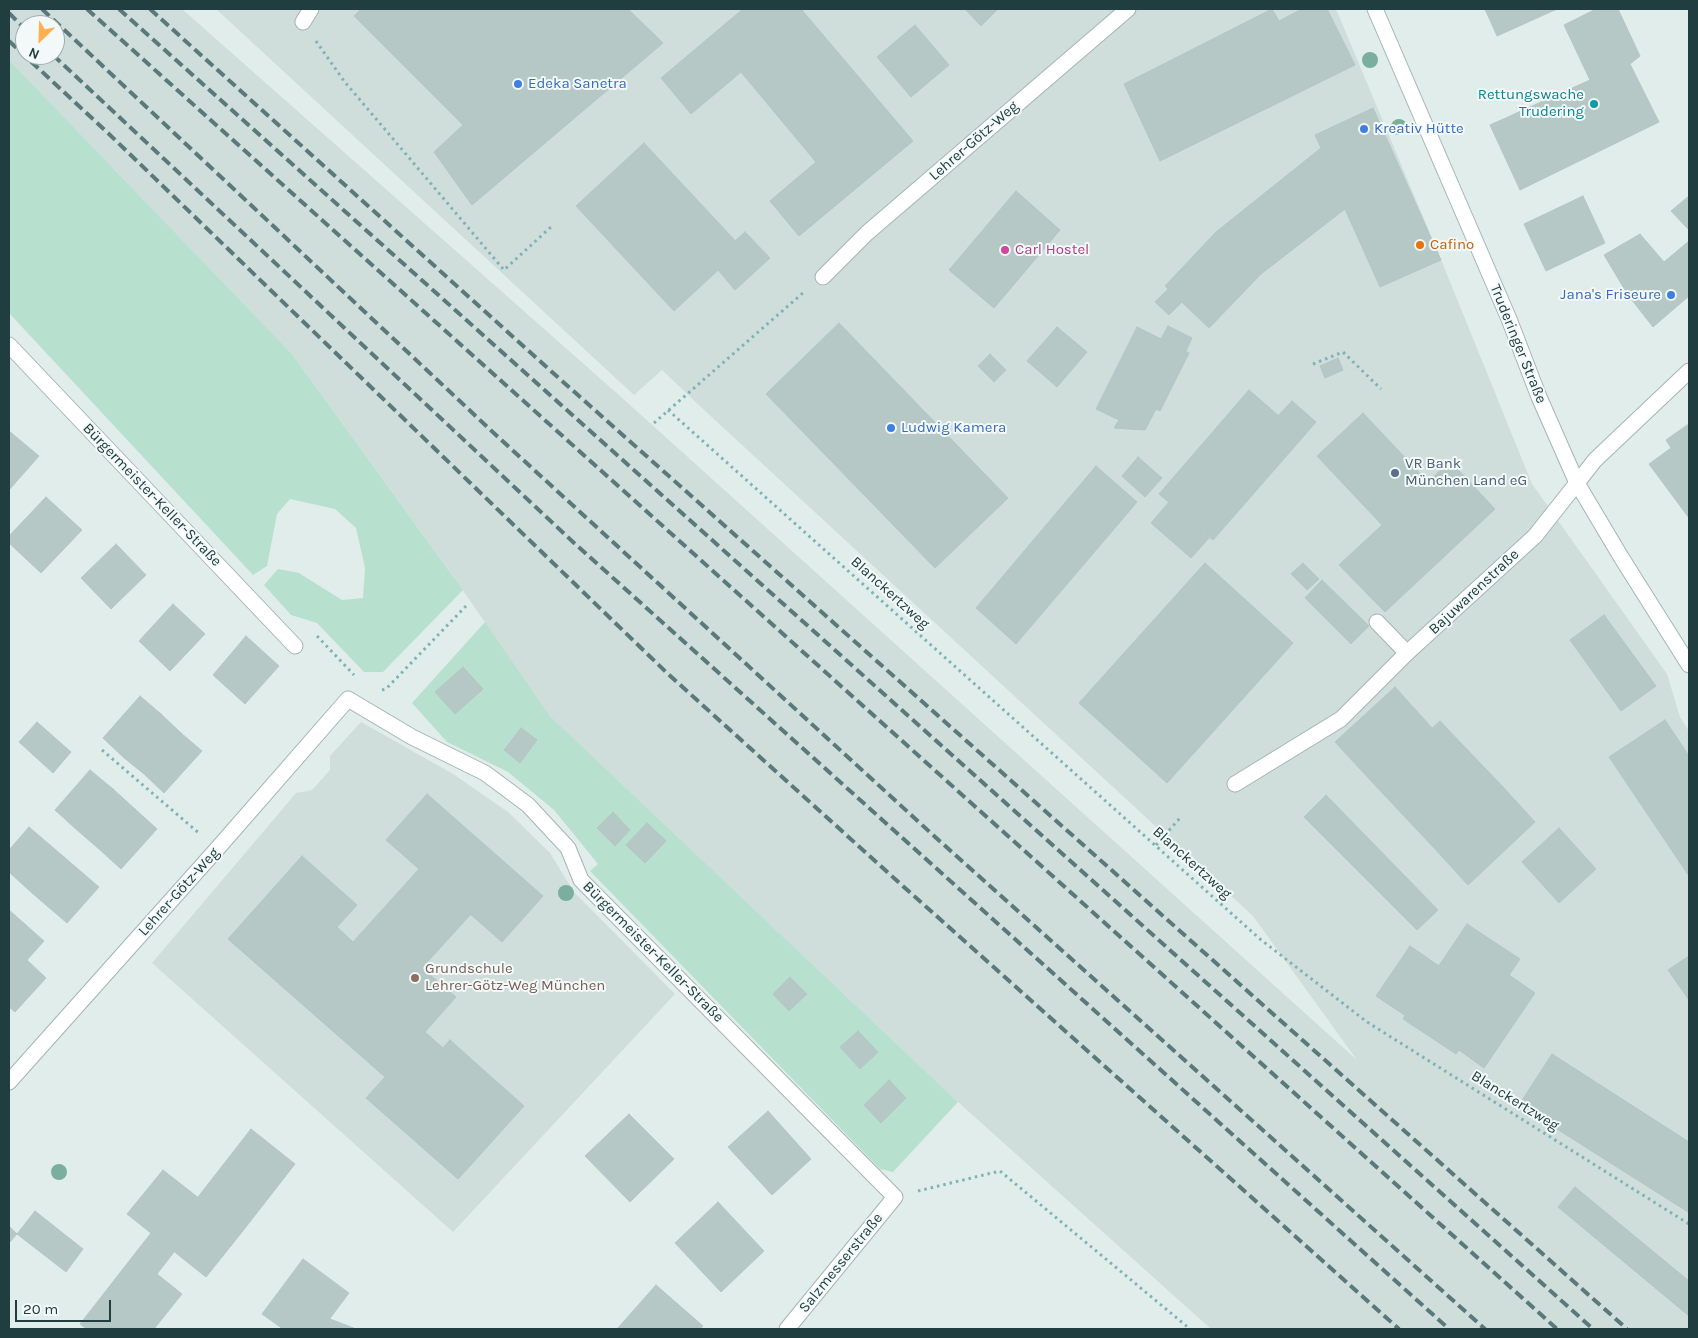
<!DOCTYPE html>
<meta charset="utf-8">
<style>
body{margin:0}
#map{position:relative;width:1698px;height:1338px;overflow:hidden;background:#e1edeb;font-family:Karla,sans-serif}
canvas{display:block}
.frame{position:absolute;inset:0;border:10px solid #203e3f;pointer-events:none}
.north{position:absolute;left:15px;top:15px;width:50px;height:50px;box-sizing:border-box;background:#f2f9f8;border:1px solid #9eaeae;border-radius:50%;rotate:204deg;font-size:14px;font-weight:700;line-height:20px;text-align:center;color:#203e3f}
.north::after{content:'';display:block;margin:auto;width:18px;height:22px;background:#feb04e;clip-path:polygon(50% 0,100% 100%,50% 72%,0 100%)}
.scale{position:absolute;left:15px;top:1300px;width:96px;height:22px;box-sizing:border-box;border:2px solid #203e3f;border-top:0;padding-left:6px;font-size:15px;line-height:18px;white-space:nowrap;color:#203e3f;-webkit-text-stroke:4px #f2f9f8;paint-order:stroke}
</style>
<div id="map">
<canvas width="1698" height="1338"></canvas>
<div class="frame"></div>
<div class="north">N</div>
<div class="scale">20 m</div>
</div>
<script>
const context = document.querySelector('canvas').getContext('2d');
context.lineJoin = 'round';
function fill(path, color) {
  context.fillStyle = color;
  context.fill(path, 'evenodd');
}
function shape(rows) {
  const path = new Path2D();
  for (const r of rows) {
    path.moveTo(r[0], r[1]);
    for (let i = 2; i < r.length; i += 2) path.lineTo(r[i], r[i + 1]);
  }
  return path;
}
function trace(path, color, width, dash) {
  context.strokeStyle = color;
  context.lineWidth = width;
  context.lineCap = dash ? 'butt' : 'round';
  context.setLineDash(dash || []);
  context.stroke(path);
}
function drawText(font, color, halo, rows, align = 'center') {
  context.font = font + ' Karla,sans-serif';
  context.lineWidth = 4;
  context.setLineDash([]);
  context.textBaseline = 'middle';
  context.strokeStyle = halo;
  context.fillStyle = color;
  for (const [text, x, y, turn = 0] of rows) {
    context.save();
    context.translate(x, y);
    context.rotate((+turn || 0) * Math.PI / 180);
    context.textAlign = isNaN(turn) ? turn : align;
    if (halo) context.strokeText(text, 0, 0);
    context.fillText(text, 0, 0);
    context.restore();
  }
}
fill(shape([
 [9,9,182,9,620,396,1357,1060,1253,916,703,409,662,370,634,395,216,9,1336,9,1442,262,1532,484,1667,674,1680,717,1689,731,1689,1329,1211,1329,958,1102,550,716,448,569,292,354,9,60],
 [25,25,55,25,55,55,25,55],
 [361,722,453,774,508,812,550,853,574,892,675,994,453,1232,152,963,296,793,312,790,330,770,330,756]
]), '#cfdddb');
fill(shape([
 [9,60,292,354,463,590,383,672,364,672,317,623,291,615,264,585,278,569,299,573,342,600,363,598,365,568,356,528,335,509,290,499,277,514,267,566,253,575,9,313],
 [485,622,550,716,958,1102,893,1172,880,1169,590,871,598,864,554,810,508,772,447,742,412,703]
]), '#b8e0cf');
const building = shape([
 [361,9,628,9,663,43,472,205,434,152,463,125,354,16,361,9],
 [743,9,801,9,913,141,799,236,770,201,816,162,741,72,691,114,661,78,743,9],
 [965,9,998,9,981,26,965,9],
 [1272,9,1279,21,1302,9,1327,9,1355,65,1160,161,1124,84,1272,9],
 [1485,9,1557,9,1497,36,1485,9],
 [1596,9,1618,9,1640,56,1630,64,1659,122,1520,190,1490,125,1590,80,1564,25,1596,9],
 [915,25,949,65,911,97,877,57,915,25],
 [1373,108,1441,260,1380,287,1345,209,1261,274,1216,232,1321,148,1315,135,1373,108],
 [644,143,742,248,674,311,576,206,644,143],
 [1016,191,1060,230,994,308,949,270,1016,191],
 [1583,196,1605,243,1546,271,1524,224,1583,196],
 [1689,196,1689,230,1671,211,1689,196],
 [745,232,770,258,735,290,718,270,742,248,735,241,745,232],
 [1216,232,1261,274,1209,328,1165,286,1216,232],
 [1640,234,1664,262,1689,241,1689,296,1653,327,1628,295,1604,255,1640,234],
 [1168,289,1182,302,1169,315,1155,302,1168,289],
 [839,323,1008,498,935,568,766,394,839,323],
 [1168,326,1192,338,1186,351,1161,339,1168,326],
 [1057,327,1087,352,1057,387,1027,361,1057,327],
 [1137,327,1189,353,1160,411,1156,409,1145,430,1114,428,1119,420,1096,409,1137,327],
 [990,354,1006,370,994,382,978,366,990,354],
 [1338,358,1343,370,1325,378,1320,366,1338,358],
 [1249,390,1303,437,1213,540,1159,494,1249,390],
 [1292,401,1316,422,1303,437,1278,416,1292,401],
 [1363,413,1428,482,1450,461,1495,509,1385,612,1339,565,1382,525,1317,456,1363,413],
 [1687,425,1689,428,1689,518,1649,464,1671,448,1666,440,1687,425],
 [9,431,39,456,9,490,9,431],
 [1138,457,1162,478,1145,497,1122,476,1138,457],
 [1096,466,1137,502,1016,644,976,608,1096,466],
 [46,497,82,530,41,573,9,543,9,536,46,497],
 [1169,502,1209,538,1191,558,1151,523,1169,502],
 [116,544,146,575,111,609,81,578,116,544],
 [1205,563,1293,643,1167,783,1079,703,1205,563],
 [1303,563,1319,579,1307,590,1291,574,1303,563],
 [1322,580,1369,626,1351,644,1305,598,1322,580],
 [173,604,205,634,170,671,139,641,173,604],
 [1604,615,1656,686,1621,711,1570,640,1604,615],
 [246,636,279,666,245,704,213,675,246,636],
 [463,667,483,689,455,714,435,692,463,667],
 [1395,687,1432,728,1373,783,1335,742,1395,687],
 [140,696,161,714,123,757,103,738,140,696],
 [161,714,181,733,144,774,123,757,161,714],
 [1665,720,1689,756,1689,876,1609,757,1665,720],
 [1440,721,1502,786,1435,849,1373,783,1440,721],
 [37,722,71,752,53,773,19,742,37,722],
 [521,728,537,740,520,763,504,750,521,728],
 [181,733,202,751,164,793,144,774,181,733],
 [90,770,113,789,77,830,55,810,90,770],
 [1502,786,1535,822,1468,885,1435,849,1502,786],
 [113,789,135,809,99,849,77,830,113,789],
 [427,794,543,896,502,942,386,840,427,794],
 [1326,795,1438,910,1417,930,1304,817,1326,795],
 [135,809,157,829,121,869,99,849,135,809],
 [613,812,630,830,615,846,597,828,613,812],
 [647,823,666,841,645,863,626,845,647,823],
 [29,827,64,857,32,893,9,872,9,850,29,827],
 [1559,828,1596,869,1559,903,1522,862,1559,828],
 [302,856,357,905,337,927,353,942,419,869,470,915,422,968,456,997,385,1077,228,939,302,856],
 [64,857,99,887,67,923,32,893,64,857],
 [9,910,44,941,27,960,46,978,15,1012,9,1007,9,910],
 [1467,924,1520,959,1456,1054,1403,1019,1467,924],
 [1410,946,1439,966,1406,1016,1376,996,1410,946],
 [1689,956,1689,1000,1668,970,1689,956],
 [1509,975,1535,993,1484,1068,1459,1050,1509,975],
 [790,977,807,994,789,1011,773,994,790,977],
 [858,1031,878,1052,860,1069,840,1047,858,1031],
 [425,1032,443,1048,402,1093,385,1077,425,1032],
 [450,1040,524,1106,470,1166,396,1100,450,1040],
 [1552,1054,1689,1142,1689,1209,1688,1212,1519,1105,1552,1054],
 [385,1077,402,1093,396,1100,470,1166,458,1179,366,1098,385,1077],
 [889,1080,906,1098,881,1123,864,1105,889,1080],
 [768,1111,811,1159,772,1195,728,1147,768,1111],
 [629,1114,674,1159,630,1202,585,1156,629,1114],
 [251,1129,295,1164,242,1232,198,1197,251,1129],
 [163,1170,242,1232,206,1277,127,1214,163,1170],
 [1575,1187,1689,1281,1689,1316,1558,1207,1575,1187],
 [718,1202,764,1251,721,1292,675,1243,718,1202],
 [35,1211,83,1249,66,1272,17,1234,35,1211],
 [9,1226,17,1234,9,1243,9,1226],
 [151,1233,174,1252,157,1274,182,1294,154,1329,87,1329,80,1324,151,1233],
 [303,1259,349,1293,322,1329,283,1329,262,1314,303,1259],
 [656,1285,703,1326,700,1329,617,1329,656,1285],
 [330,1319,356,1329,322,1329,330,1319]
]);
fill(building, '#b6c8c6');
trace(building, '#b3c7c5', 1);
const service = shape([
 [1377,622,1407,653]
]);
const minor = shape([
 [303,22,311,9],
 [823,277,867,233,1128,9],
 [9,345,295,646],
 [1235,784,1341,719,1407,653,1535,536,1577,483],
 [9,1082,217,849,348,699,412,737,485,773,528,805,568,848,581,880,895,1197,787,1329]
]);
const tertiary = shape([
 [1375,9,1509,319,1539,397,1577,483,1621,557,1689,665],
 [1577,483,1595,460,1689,371]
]);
trace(service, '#a3b5b4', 17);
trace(minor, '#a3b5b4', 17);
trace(tertiary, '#a3b5b4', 17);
trace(shape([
 [316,41,344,81,504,270,552,226],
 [1313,364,1343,352,1381,389],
 [668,410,1260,939,1367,1022,1689,1224],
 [654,423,804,292],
 [317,636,354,675],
 [382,690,386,689,466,606],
 [102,750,200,834],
 [1156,845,1180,818],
 [918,1191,1000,1171,1190,1329]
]), '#7fb3b3', 3, [2.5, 4]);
trace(service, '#fff', 15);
trace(minor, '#fff', 15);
trace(tertiary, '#fff', 15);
trace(shape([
 [42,9,497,436,933,835,1485,1329],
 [87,9,1557,1329],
 [119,9,1593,1329],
 [150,9,552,372,1627,1329],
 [9,13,25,29],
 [9,41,109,134,667,673,895,879,1399,1329],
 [53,55,573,542,1449,1329]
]), '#5a797b', 4, [10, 5]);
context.fillStyle = '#7aae9f';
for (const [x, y] of [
 [1370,60],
 [1399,127],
 [566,893],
 [59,1172]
]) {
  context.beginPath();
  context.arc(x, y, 8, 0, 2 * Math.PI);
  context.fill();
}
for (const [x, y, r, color] of [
 [518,84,5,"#3f7fe0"],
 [1594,104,5,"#0f9aa8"],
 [1364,129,5,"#3f7fe0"],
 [1420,245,5,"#e8710a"],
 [1005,250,5,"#d1479c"],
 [1671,295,5,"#3f7fe0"],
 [891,428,5,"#3f7fe0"],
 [1395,473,5,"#5c6f8a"],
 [415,978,5,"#8d6e63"]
]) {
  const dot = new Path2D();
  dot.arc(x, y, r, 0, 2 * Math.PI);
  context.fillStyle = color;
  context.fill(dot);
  trace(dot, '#f2f9f8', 2);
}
drawText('15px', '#366cbe', '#f2f9f8', [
 ["Edeka Sanetra",528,84],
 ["Kreativ Hütte",1374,129],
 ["Jana's Friseure",1661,295,"right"],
 ["Ludwig Kamera",901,428]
], 'left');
drawText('15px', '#0d838f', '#f2f9f8', [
 ["Rettungswache",1584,95],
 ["Trudering",1584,112]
], 'right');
drawText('15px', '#203e3f', '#f2f9f8', [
 ["Lehrer-Götz-Weg",974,141,-41],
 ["Truderinger Straße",1518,344,68],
 ["Bürgermeister-Keller-Straße",152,495,46],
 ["Bajuwarenstraße",1474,592,-43],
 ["Blanckertzweg",890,593,42],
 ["Blanckertzweg",1192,863,42],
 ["Lehrer-Götz-Weg",179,892,-48],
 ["Bürgermeister-Keller-Straße",653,952,45],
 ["Blanckertzweg",1515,1101,32],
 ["Salzmesserstraße",841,1263,-51]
]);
drawText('15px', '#c56008', '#f2f9f8', [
 ["Cafino",1430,245]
], 'left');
drawText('15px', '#b23c85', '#f2f9f8', [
 ["Carl Hostel",1015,250]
], 'left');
drawText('15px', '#4e5e75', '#f2f9f8', [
 ["VR Bank",1405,464],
 ["München Land eG",1405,481]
], 'left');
drawText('15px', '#785e54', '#f2f9f8', [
 ["Grundschule",425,969],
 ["Lehrer-Götz-Weg München",425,986]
], 'left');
</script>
